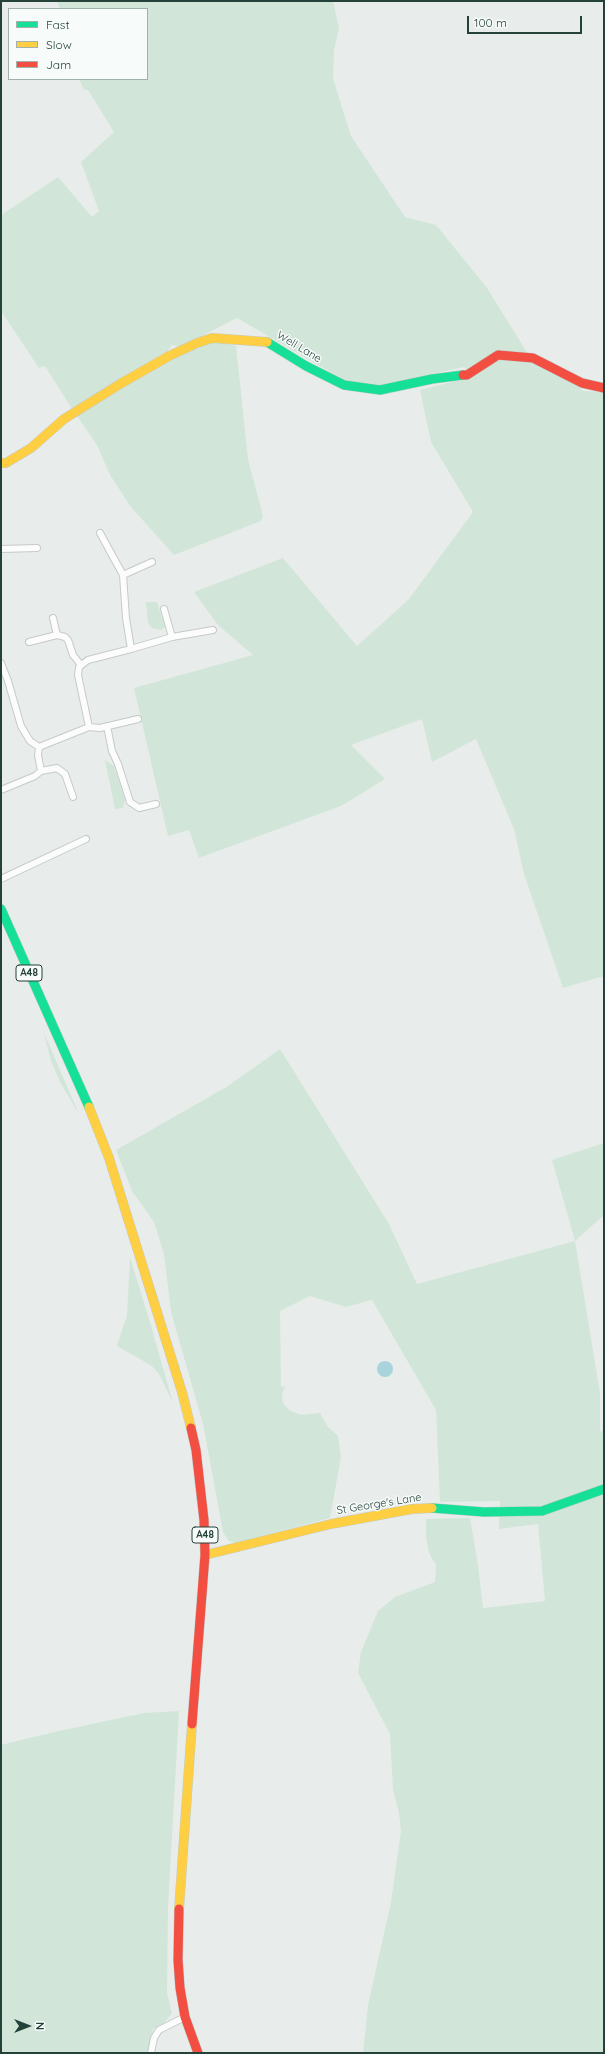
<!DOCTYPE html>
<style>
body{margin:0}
#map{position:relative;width:605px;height:2054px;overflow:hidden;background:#e8edeb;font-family:Quicksand,sans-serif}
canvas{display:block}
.frame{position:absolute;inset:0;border:2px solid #24423a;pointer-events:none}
.legend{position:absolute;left:8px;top:8px;width:140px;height:72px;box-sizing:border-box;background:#f7fbf9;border:1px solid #a3b1ad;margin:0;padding:5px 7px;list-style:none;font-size:12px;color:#24423a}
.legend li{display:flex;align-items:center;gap:8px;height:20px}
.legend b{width:20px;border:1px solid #a3b1ad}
.north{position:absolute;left:8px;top:2006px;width:40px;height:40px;-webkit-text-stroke:3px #f7fbf9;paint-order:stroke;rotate:90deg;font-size:11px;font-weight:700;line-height:16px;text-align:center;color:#24423a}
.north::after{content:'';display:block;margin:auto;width:14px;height:18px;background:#24423a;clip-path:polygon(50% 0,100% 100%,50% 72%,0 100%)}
.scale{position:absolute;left:467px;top:16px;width:115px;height:18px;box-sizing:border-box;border:2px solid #24423a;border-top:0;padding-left:5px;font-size:12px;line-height:14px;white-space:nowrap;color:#24423a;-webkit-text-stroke:3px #f7fbf9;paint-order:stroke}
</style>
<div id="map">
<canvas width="605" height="2054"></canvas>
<div class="frame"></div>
<ul class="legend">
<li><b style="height:5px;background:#16e098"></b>Fast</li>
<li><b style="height:5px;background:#ffcf43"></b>Slow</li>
<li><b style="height:5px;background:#f24e42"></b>Jam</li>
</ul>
<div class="north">N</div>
<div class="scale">100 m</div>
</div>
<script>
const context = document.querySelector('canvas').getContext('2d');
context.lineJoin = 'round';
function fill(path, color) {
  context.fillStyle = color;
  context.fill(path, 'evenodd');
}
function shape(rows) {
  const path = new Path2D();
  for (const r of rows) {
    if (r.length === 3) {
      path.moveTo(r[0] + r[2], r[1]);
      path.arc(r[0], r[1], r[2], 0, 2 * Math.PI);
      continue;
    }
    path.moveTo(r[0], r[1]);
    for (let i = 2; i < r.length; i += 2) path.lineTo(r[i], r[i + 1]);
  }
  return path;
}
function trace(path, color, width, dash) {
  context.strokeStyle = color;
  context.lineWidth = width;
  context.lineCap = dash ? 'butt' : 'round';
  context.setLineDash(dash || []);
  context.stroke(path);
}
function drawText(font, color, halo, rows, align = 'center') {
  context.font = font + ' Quicksand,sans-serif';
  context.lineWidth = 3;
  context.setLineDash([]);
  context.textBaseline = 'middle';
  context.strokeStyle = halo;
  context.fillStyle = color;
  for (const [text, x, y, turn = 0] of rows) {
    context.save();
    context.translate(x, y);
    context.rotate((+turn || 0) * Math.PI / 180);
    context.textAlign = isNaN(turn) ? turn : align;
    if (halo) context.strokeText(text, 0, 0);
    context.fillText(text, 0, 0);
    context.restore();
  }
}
fill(shape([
 [57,1,333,1,339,29,334,50,333,78,351,136,405,217,436,225,487,288,528,354,572,380,583,391,604,392,604,976,563,988,524,874,514,829,476,739,432,762,422,719,351,745,385,779,341,806,199,858,189,830,168,836,134,688,253,655,218,625,194,592,283,558,357,646,409,599,473,512,431,442,420,390,475,376,464,367,382,385,344,380,237,318,180,347,172,345,167,352,72,409,45,366,39,368,1,311,1,215,58,177,92,217,99,211,81,162,114,132,88,90,84,90,79,79,147,79,147,9,60,9],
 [205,342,225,343,236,346,248,459,263,516,261,521,174,555,130,506,110,475,97,445,77,416,125,385,187,349],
 [146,602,157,602,165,627,161,630,152,628,148,623],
 [105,760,114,766,125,800,123,808,115,809],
 [44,1033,63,1077,79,1114,61,1084,51,1061],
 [280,1049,389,1224,417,1284,575,1241,552,1160,604,1143,604,1215,575,1241,600,1393,600,1432,604,1430,604,2053,363,2053,368,2005,391,1902,401,1831,399,1813,393,1790,390,1734,358,1673,361,1652,378,1611,395,1597,435,1582,436,1565,429,1553,426,1537,426,1519,470,1518,478,1565,483,1608,545,1601,538,1524,499,1529,500,1501,440,1502,436,1410,372,1300,346,1307,310,1296,280,1311,281,1387,285,1386,282,1396,283,1403,289,1410,301,1415,320,1413,328,1427,338,1436,341,1457,330,1518,236,1543,229,1541,223,1532,203,1424,171,1312,164,1254,154,1222,132,1191,116,1150,228,1086],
 [130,1257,152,1329,173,1403,159,1374,152,1366,117,1346,127,1315],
 [179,1711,168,1908,167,1993,172,2013,164,2023,153,2029,148,2053,1,2053,1,1745,54,1732,144,1713]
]), '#d1e6d8');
fill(shape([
 [385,1369,8]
]), '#a9d4db');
const street = shape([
 [1,549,37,548],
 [123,575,152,562],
 [164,609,172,637],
 [53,618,57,635],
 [29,642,57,635,65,637,68,640,73,655,81,665],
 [131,649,172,637,213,630],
 [1,663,8,681,21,726,30,741,39,747,38,755,41,771],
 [107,726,112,751,118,764,130,802,139,808,156,804],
 [89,727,78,675,79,667,88,660,131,649,126,618,123,575,100,533],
 [39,747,89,727,100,728,138,719],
 [1,790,35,776,41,771,57,768,65,774,73,797],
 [1,879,86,839],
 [151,2053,154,2038,159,2030,185,2017]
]);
const fast = shape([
 [267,342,306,366,344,385,380,390,432,379,463,375],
 [1,909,89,1107],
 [432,1508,484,1512,542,1511,604,1489]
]);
const slow = shape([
 [1,463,6,463,31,448,64,419,120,384,169,356,197,343,212,338,267,342],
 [89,1107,109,1158,182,1392,191,1428],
 [205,1555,331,1524,412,1509,432,1508],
 [179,1909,192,1724]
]);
const jam = shape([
 [463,375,467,375,498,355,533,358,582,383,604,388],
 [191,1428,196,1450,204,1520,205,1555,192,1724],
 [179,1909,178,1960,180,1988,185,2017,198,2053]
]);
trace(street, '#c5cac8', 8);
trace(fast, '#c3cbc8', 10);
trace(slow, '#c3cbc8', 10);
trace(jam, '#c3cbc8', 10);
trace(street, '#fcfcfc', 6);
trace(fast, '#16e098', 9);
trace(slow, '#ffcf43', 9);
trace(jam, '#f24e42', 9);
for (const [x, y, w] of [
 [29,973,26],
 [205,1535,26]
]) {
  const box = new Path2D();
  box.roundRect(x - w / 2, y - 8, w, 16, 3);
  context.fillStyle = '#f7fbf9';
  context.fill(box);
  trace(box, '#24423a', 1);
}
drawText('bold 10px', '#24423a', null, [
 ["A48",29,973],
 ["A48",205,1535]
]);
drawText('11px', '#24423a', '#f7fbf9', [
 ["Well Lane",299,347,31],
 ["St George's Lane",379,1504,-9]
]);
</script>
